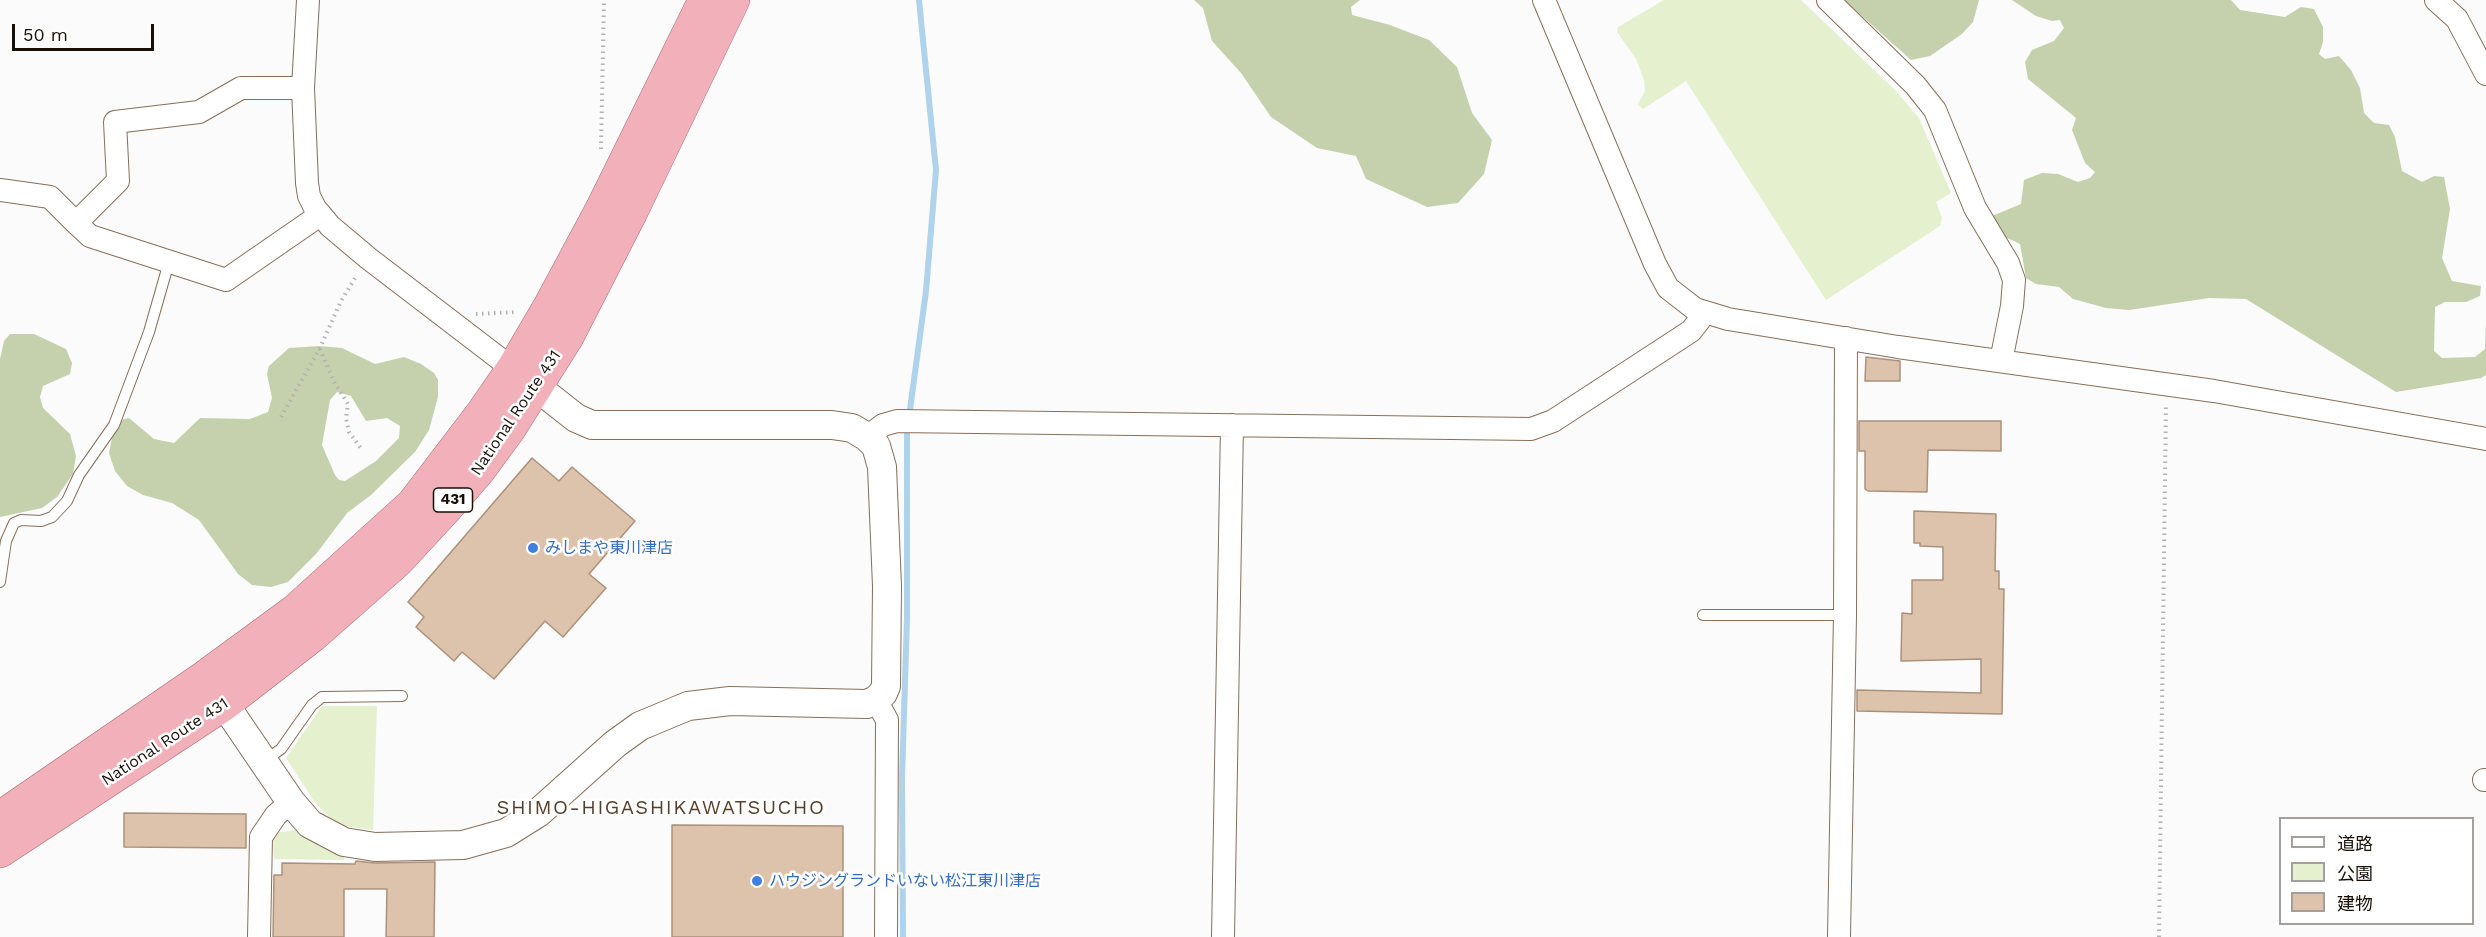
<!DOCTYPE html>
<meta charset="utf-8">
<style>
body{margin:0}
#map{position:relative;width:2486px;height:937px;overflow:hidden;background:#fbfbfb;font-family:"Work Sans","Noto Sans JP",sans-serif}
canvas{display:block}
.legend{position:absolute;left:2279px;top:817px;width:195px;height:108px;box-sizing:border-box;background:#fff;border:2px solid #a39f9c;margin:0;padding:8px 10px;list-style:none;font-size:18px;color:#180f07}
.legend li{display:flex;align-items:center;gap:12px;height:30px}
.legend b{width:30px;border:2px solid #a39f9c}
.scale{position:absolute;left:12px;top:24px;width:142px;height:27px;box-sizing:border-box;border:3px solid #180f07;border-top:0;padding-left:8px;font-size:18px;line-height:21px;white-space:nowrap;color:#180f07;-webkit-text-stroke:4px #fff;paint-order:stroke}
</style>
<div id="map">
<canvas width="2486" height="937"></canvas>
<ul class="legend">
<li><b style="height:8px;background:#fff"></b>道路</li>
<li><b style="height:16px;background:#e4f0ce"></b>公園</li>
<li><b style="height:16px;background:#dec3ac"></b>建物</li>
</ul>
<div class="scale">50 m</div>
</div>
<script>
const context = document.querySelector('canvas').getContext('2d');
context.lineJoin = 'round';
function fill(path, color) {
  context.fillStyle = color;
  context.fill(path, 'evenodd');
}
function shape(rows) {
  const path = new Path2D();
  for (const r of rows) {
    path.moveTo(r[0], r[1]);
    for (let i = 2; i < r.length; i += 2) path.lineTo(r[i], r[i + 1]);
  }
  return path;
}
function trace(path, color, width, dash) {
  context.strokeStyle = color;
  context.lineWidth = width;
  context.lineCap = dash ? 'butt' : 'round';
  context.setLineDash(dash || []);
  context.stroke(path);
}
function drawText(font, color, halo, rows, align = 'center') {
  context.font = font + ' "Work Sans","Noto Sans JP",sans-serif';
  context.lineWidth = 5;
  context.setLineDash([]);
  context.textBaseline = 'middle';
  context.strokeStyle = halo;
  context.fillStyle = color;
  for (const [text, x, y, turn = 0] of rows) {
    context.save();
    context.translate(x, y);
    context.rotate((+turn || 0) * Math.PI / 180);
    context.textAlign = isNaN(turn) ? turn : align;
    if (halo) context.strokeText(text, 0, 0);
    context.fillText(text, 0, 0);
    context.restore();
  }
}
fill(shape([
 [1664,0,1801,0,1897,92,1919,118,1951,193,1936,202,1942,218,1940,226,1826,300,1686,81,1643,109,1638,104,1645,91,1644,80,1636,59,1617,32,1618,27],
 [322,706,377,706,373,830,344,826,330,818,314,801,286,758],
 [297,830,323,847,344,854,344,860,274,859,273,833]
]), '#e4f0ce');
fill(shape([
 [1194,0,1360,0,1351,7,1352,15,1390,25,1429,40,1457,67,1472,113,1492,140,1484,174,1458,203,1427,207,1366,179,1356,156,1317,148,1271,117,1241,73,1212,41,1203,8],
 [1844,0,1979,0,1973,22,1962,34,1930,56,1911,60],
 [2012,0,2231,0,2240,10,2285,17,2301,7,2314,9,2323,27,2323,42,2319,54,2325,59,2339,56,2351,70,2360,88,2364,113,2374,123,2389,125,2395,137,2402,171,2422,182,2434,176,2444,177,2450,209,2442,258,2452,281,2481,286,2480,296,2466,302,2445,302,2435,307,2434,351,2442,358,2475,357,2485,349,2486,323,2486,375,2481,378,2396,392,2246,299,2209,298,2129,310,2106,308,2073,299,2059,287,2036,284,2026,278,2020,244,2001,235,1992,216,2021,204,2024,180,2042,173,2058,174,2078,182,2090,178,2095,172,2085,163,2072,130,2076,118,2028,79,2025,62,2032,50,2054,41,2064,28,2060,20,2052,21,2036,16],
 [10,334,34,334,66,349,72,363,70,374,43,386,40,397,43,408,70,434,76,456,73,474,57,497,42,508,0,517,0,359,4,341],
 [319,346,342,348,375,364,404,357,421,364,434,373,438,380,438,397,429,430,415,452,371,495,347,513,316,554,288,582,271,587,252,585,238,574,199,520,172,503,143,495,127,486,115,471,109,453,112,438,121,420,129,418,154,439,174,443,200,418,250,419,268,412,272,398,267,374,269,366,289,348],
 [337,392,351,396,366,421,387,418,400,426,399,438,376,461,345,481,339,480,335,475,322,445,330,400]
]), '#c4d1ac');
trace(shape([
 [909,417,926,291,936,170,919,0],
 [903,937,902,778,907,618,907,427]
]), '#afd3eb', 6);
const building = shape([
 [1866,357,1900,361,1900,381,1865,381,1866,357],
 [1859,421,2001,421,2001,451,1928,450,1927,492,1868,491,1865,489,1865,451,1859,451,1859,421],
 [532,458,559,481,572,467,635,521,589,574,606,588,563,637,545,621,494,679,462,652,454,661,416,627,424,617,408,602,532,458],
 [1914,511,1996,514,1995,571,1999,571,1999,589,2004,589,2002,714,1857,711,1857,690,1981,693,1981,659,1901,661,1902,613,1912,614,1912,580,1943,580,1943,547,1920,546,1920,543,1914,543,1914,511],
 [124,813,246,814,246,848,124,847,124,813],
 [672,825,843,826,843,937,672,937,672,825],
 [356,861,375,863,435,862,434,937,386,937,387,889,344,889,344,937,273,937,274,875,282,875,282,863,355,864,356,861]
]);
fill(building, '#dec3ac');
trace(building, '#ab917b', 1.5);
const service = shape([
 [0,582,6,541,14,523,21,520,41,521,52,517,67,501,79,475,114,425,149,332,169,262],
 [1703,615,1845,615],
 [264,761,281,749,312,705,322,697,402,696]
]);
const minor = shape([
 [308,0,303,88,307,183,309,196,315,208,330,226,368,258,513,369],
 [1544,0,1655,264,1668,288,1695,309,1728,319,1898,347,2214,391,2486,439],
 [1828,0,1915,85,1935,110,1975,208,2008,263,2014,280,2012,306,2001,361],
 [2436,0,2457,19,2486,74],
 [303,88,241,88,199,112,115,122,118,181,76,223,90,236,226,280,320,215],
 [0,190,50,197,76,223],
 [867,437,883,425,897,421,1531,429,1553,421,1691,331,1705,313],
 [876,700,887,720,886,937],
 [2484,780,2486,780],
 [259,937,261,837,276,815,291,802],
 [1223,937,1232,425],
 [1839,937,1845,615,1846,338]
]);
const tertiary = shape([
 [212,686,291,802,310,824,344,842,375,847,463,845,506,833,538,813,615,744,640,726,688,706,730,701,867,704,876,700,883,693,886,686,887,586,882,467,876,446,867,437,852,428,832,425,592,425,576,418,520,374]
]);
const trunk = shape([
 [0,818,205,677,295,611,413,504,484,411,513,369,550,306,602,209,705,0],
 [0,851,224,704,313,635,397,561,447,507,479,470,509,429,567,337,631,212,733,0]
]);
trace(service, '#876e59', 12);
trace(minor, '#876e59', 24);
trace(tertiary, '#876e59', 30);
trace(trunk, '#a46b70', 34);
trace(shape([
 [601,149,604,0],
 [476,314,516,312],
 [320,349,333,380,348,404,346,418,349,432,362,450],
 [281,417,320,348,341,301,357,275],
 [2159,937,2166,404]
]), '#b4b1af', 4, [1.5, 4.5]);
trace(service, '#fff', 10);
trace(minor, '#fff', 22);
trace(tertiary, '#fff', 28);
trace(trunk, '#f2b0ba', 33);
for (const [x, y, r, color] of [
 [533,548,6,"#3f7fe0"],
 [757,881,6,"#3f7fe0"]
]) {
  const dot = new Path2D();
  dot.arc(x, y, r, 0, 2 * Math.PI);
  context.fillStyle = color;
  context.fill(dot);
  trace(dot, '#fff', 2);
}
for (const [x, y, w] of [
 [453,500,39]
]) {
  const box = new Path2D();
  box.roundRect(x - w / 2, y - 12, w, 24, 4.5);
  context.fillStyle = '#fff';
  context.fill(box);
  trace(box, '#180f07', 1.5);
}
drawText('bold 15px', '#180f07', null, [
 ["431",453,500]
]);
drawText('16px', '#180f07', '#fff', [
 ["National Route 431",516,413,-56],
 ["National Route 431",165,742,-33]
]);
drawText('16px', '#366cbe', '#fff', [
 ["みしまや東川津店",545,548],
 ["ハウジングランドいない松江東川津店",769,881]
], 'left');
context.letterSpacing = '1.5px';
drawText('20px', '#553f2b', '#fff', [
 ["SHIMO-HIGASHIKAWATSUCHO",661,808]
]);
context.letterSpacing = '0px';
</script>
